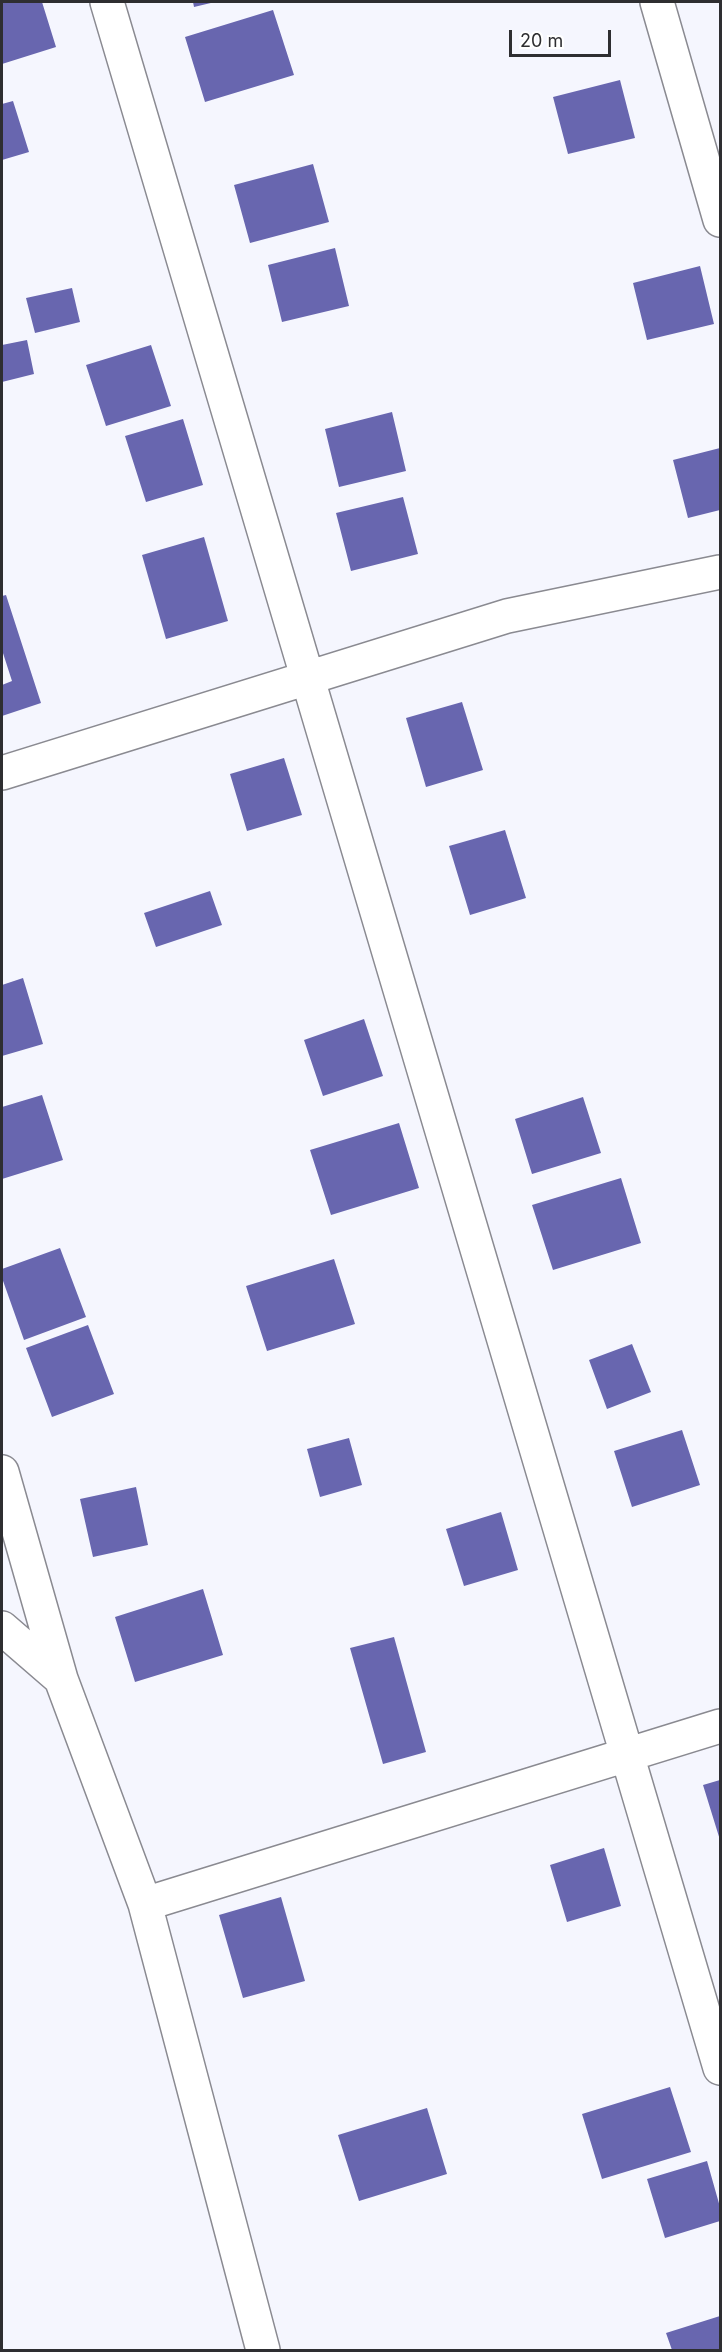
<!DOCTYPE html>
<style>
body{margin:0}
#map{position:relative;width:722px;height:2352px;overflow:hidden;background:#f5f6fe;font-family:Inter,sans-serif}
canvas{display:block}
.frame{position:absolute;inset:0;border:3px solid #2e2e31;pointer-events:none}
.scale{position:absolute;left:509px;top:30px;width:102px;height:27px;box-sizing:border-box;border:3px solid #2e2e31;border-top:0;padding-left:8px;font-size:18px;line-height:21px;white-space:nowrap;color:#2e2e31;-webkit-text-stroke:4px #fff;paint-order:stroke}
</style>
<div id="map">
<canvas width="722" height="2352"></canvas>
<div class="frame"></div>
<div class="scale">20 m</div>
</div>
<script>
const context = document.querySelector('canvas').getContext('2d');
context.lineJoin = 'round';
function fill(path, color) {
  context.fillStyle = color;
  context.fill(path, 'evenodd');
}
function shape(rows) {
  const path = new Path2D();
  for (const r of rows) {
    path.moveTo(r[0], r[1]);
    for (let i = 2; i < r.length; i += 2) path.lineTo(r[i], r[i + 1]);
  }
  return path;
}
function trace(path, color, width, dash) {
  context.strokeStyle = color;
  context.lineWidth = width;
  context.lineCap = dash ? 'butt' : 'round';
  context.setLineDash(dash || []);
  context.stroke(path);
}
fill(shape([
 [2,2,42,2,56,47,2,64],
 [193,2,215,2,194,7],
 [273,10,294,75,205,102,185,37],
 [620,80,635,138,568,154,553,97],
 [13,101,29,152,2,160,2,104],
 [313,164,329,222,250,243,234,185],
 [335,248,349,306,282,322,268,265],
 [700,266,714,324,647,340,633,283],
 [72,288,80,322,35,333,26,298],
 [27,340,34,374,2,382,2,345],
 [151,345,171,406,106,426,86,365],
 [392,412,406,471,339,487,325,429],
 [183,419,203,485,146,502,125,436],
 [720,448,720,510,688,518,673,460],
 [403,497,418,554,351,571,336,513],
 [204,537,228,621,166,639,142,555],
 [6,595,41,703,2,716,2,685,12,681,2,650,2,596],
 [462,702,483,770,426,787,406,718],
 [284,758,302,815,247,831,230,774],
 [505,830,526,898,470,915,449,846],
 [210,891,222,925,156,947,144,913],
 [23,978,43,1044,2,1056,2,985],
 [364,1019,383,1076,323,1096,304,1040],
 [42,1095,63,1160,2,1179,2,1107],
 [583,1097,601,1153,532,1174,515,1119],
 [399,1123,419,1188,331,1215,310,1150],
 [621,1178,641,1243,553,1270,532,1205],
 [60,1248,86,1317,24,1340,2,1278,2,1269],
 [334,1259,355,1324,267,1351,246,1286],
 [88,1325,114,1394,52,1417,26,1348],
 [632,1344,651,1392,607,1409,589,1360],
 [682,1430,700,1485,632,1507,614,1451],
 [349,1438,362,1485,320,1497,307,1449],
 [136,1487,148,1545,93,1557,80,1499],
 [501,1512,518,1570,464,1586,446,1529],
 [203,1589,223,1655,135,1682,115,1617],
 [394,1637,426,1752,383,1764,350,1648],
 [720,1780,720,1840,703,1785],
 [604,1848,621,1906,567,1922,550,1865],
 [281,1897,305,1981,243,1998,219,1915],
 [670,2087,691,2152,602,2179,582,2114],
 [427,2108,447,2174,359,2201,338,2135],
 [707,2161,720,2207,720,2221,665,2238,647,2179],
 [720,2316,720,2350,672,2350,666,2333]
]), '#6866af');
const minor = shape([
 [107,2,720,2068],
 [657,2,720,220],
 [2,773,507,616,720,572],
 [2,1472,61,1679],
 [2,1628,61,1679,145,1904,263,2350],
 [145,1904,720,1726]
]);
trace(minor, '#8a8a91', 36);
trace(minor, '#fff', 33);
</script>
